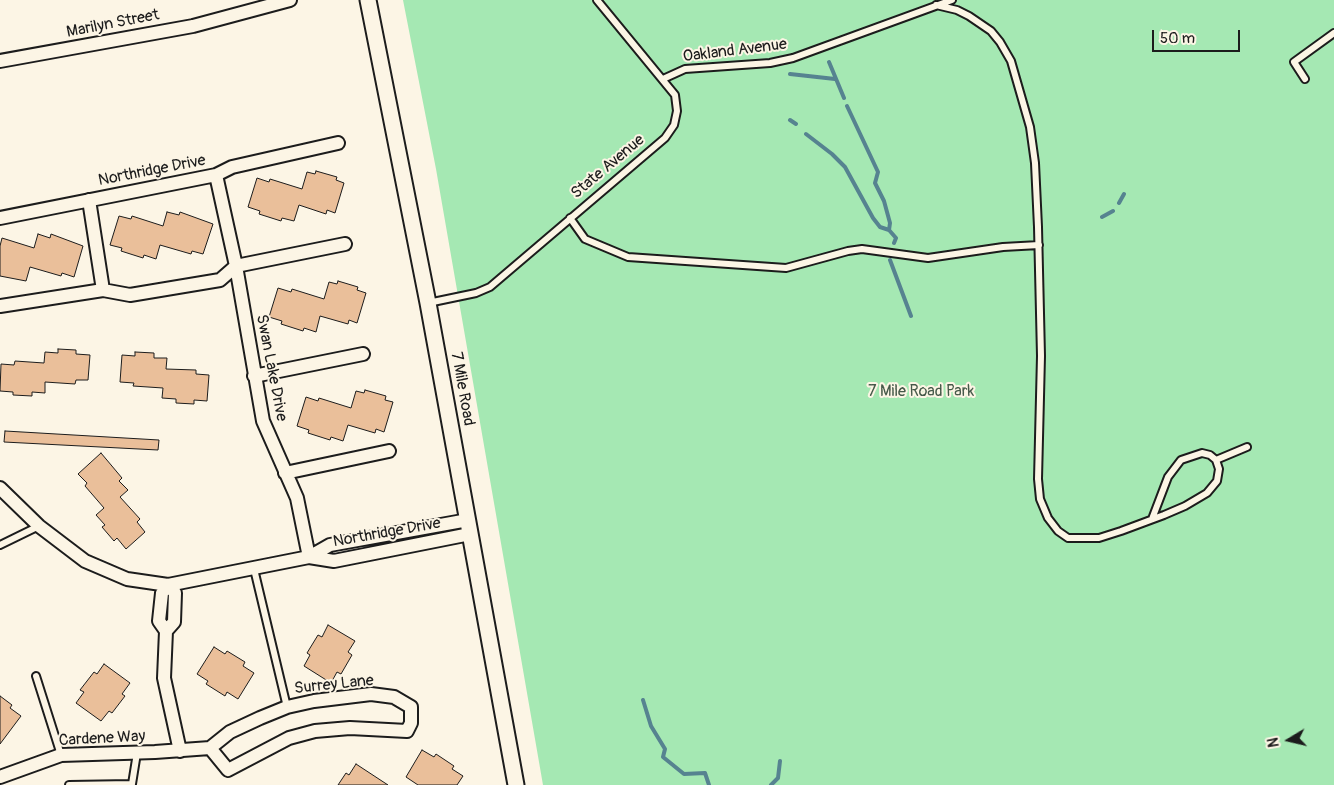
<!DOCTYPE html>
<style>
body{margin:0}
#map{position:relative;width:1334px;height:785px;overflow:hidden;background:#fcf5e5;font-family:Pangolin,sans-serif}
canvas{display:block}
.north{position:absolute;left:1264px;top:715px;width:50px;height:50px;-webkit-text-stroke:4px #fcf5e5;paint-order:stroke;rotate:261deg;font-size:14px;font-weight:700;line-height:20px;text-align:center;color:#1c1c1c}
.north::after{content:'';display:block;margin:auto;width:18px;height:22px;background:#1c1c1c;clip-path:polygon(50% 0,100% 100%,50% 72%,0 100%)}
.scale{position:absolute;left:1152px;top:30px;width:88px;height:22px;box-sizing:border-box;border:2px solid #1c1c1c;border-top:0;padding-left:6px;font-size:15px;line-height:18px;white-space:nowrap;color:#1c1c1c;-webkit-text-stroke:4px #fcf5e5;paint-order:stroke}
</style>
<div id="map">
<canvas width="1334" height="785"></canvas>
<div class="north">N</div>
<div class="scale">50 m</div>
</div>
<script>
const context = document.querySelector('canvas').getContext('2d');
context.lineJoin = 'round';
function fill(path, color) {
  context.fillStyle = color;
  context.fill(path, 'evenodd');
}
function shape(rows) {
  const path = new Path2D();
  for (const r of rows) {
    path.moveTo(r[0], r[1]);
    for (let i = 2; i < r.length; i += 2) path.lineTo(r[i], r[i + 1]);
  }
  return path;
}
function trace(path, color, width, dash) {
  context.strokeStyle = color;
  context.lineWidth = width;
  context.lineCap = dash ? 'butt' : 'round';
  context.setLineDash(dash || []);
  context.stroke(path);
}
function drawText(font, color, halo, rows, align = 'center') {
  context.font = font + ' Pangolin,sans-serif';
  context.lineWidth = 4;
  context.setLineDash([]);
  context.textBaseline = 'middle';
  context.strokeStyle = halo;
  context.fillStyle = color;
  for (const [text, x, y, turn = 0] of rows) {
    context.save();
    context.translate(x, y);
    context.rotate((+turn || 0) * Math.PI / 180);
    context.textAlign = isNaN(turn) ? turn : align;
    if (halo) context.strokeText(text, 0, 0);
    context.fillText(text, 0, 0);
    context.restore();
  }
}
fill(shape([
 [403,0,1334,0,1334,785,543,785,436,169]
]), '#a5e8b3');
trace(shape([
 [829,62,844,98],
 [790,74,835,79],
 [847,106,878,172,875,183,884,201,890,223,889,230,896,238,894,243],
 [790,120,796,124],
 [806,134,832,154,845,167,873,218,880,227,889,230],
 [1119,203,1124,194],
 [1102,217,1113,211],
 [890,260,911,316],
 [643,700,651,726,665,749,663,757,684,774,705,773,709,785],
 [771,785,778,778,780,761]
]), '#568390', 4);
const building = shape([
 [316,171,337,177,336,180,344,183,335,213,327,210,326,214,299,205,294,221,282,218,281,221,259,214,260,211,248,207,257,178,269,182,270,179,302,189,307,172,315,174,316,171],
 [167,212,179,215,180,212,213,224,203,254,192,251,191,254,160,245,156,259,144,255,143,258,121,251,122,248,110,245,119,216,131,219,132,216,163,226,167,212],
 [38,234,50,238,51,234,83,246,74,277,62,273,61,276,30,267,26,281,0,276,0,246,2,238,34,248,38,234],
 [338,281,358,287,357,290,366,293,357,323,349,320,348,324,320,316,316,332,304,328,303,331,281,324,282,321,269,317,278,288,291,292,292,289,324,299,329,282,337,284,338,281],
 [58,349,76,350,76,354,90,355,88,380,76,380,75,384,45,382,45,393,32,392,32,396,13,395,13,392,0,391,1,364,14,365,15,361,44,363,45,352,58,353,58,349],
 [135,352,154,353,154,358,167,358,166,369,196,370,196,374,209,375,207,401,194,400,194,404,176,403,176,399,162,398,163,388,133,386,134,383,120,382,122,355,135,356,135,352],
 [365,390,386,396,385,400,393,402,384,432,376,429,375,433,348,425,343,441,331,437,330,440,308,433,309,430,297,426,306,397,318,401,319,398,351,408,356,391,364,393,365,390],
 [5,431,159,440,158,450,4,442,5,431],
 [101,453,122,478,119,481,128,490,120,497,140,519,137,522,145,532,126,549,117,538,114,541,102,527,105,525,96,515,104,508,85,486,87,483,78,474,101,453],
 [328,625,355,641,348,652,352,655,341,674,337,672,331,683,304,666,310,655,307,653,318,635,322,637,328,625],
 [214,647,225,654,227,651,245,662,243,666,254,673,238,699,227,692,225,696,206,684,208,681,197,674,214,647],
 [104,664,130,683,122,694,125,696,112,713,109,711,101,721,76,703,84,692,80,690,94,672,97,674,104,664],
 [0,696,12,705,10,708,21,716,0,744,0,696],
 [422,750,434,757,436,754,454,766,452,769,463,776,457,785,418,785,406,777,422,750],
 [356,764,388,785,338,785,346,773,349,775,356,764]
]);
fill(building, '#eabf9a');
trace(building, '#1c1c1c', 1);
const service = shape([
 [936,5,957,10,969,16,991,31,1000,42,1011,61,1030,127,1035,163,1038,227,1041,356,1038,479,1040,499,1048,518,1058,531,1068,538,1099,538,1121,531,1164,515,1185,506,1207,493,1217,481,1219,469,1216,460,1210,455,1202,453,1181,460,1168,477,1152,519],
 [663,79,685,69,770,63,793,58,952,0],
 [1305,79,1294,62,1334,33],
 [570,218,585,239,628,257,786,268,848,251,862,249,928,258,1003,247,1039,245],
 [428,303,476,293,490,287,665,138,674,125,677,111,675,95,597,0],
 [1216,460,1247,447],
 [0,545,39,526],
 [254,569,287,707],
 [36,676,61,755],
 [69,785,132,784,137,753]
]);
const minor = shape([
 [0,61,193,26,290,0],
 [216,175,236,266,263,421,297,498,309,557],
 [89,200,103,290],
 [0,218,216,175,232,167,338,143],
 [0,306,103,290,130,295,220,280,236,266,345,244],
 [254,376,363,354],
 [285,473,389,451],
 [0,488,39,526,85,561,127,579,168,585,309,557,330,545,468,520],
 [309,557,334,561,470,534],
 [166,631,159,621,162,593,168,585,175,593,174,622,166,631,164,678,180,751],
 [0,777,61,755,155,752,210,748,230,732,260,718,287,707,314,701,371,694,394,697,411,707,411,723,407,731,350,728,315,731,289,738,228,770,210,748]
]);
const tertiary = shape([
 [368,0,428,303,516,785]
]);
trace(service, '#1c1c1c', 10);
trace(minor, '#1c1c1c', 16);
trace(tertiary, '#1c1c1c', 19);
trace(service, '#fcf5e5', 6);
trace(minor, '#fcf5e5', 12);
trace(tertiary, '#fcf5e5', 15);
drawText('16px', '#1c1c1c', '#fcf5e5', [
 ["Marilyn Street",113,24,-11],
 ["Oakland Avenue",735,51,-7],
 ["State Avenue",608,167,-40],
 ["Northridge Drive",152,171,-11],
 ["Swan Lake Drive",271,368,79],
 ["7 Mile Road",462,389,80],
 ["Northridge Drive",387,533,-10],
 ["Surrey Lane",334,685,-6],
 ["Cardene Way",102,739,-3]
]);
drawText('16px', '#455949', '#fcf5e5', [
 ["7 Mile Road Park",921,392]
]);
</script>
